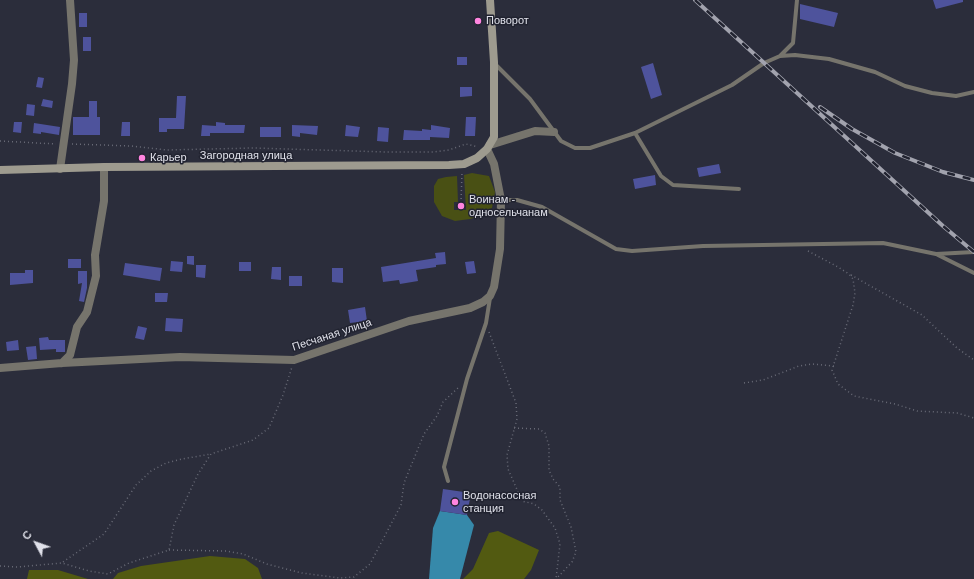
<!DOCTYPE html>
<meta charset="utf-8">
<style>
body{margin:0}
#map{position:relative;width:974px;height:579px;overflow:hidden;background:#2b2d3b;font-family:Helvetica,sans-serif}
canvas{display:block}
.north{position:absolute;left:16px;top:523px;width:40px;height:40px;-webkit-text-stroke:3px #212330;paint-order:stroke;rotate:311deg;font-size:11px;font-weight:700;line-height:16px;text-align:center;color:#e0e1ea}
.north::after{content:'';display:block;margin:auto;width:14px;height:18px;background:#e0e1ea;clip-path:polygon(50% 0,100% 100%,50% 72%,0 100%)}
</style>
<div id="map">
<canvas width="974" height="579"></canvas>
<div class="north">С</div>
</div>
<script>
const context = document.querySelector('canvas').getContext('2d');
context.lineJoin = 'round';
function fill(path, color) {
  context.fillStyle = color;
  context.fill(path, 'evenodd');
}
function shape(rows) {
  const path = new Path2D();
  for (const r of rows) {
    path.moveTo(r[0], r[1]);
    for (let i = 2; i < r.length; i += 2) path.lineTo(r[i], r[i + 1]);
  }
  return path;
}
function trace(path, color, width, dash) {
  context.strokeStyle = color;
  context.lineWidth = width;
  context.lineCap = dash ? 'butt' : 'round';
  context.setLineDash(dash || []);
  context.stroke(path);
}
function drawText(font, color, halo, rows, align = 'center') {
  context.font = font + ' Helvetica,sans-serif';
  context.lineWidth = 3;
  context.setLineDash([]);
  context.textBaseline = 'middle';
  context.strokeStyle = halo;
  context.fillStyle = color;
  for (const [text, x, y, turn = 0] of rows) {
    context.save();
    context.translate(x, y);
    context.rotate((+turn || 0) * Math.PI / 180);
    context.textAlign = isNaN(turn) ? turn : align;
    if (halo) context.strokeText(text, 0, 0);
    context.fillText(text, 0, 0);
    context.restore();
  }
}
fill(shape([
 [472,173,489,176,495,192,492,208,482,215,470,219,455,221,442,216,434,202,434,186,438,179,446,177,457,176,458,202,454,202,454,210,466,210,464,175]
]), '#495014');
fill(shape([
 [498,531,539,550,531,570,524,579,463,579,473,569,489,533],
 [210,556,245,559,258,568,262,579,113,579,118,573,141,566],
 [29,570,58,570,88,579,27,579]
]), '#525a11');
fill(shape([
 [440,511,467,515,474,525,460,579,429,579,433,528]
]), '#3689aa');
fill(shape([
 [933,0,963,0,963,2,936,9],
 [800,4,838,13,834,27,800,19],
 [79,13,87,13,87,27,79,27],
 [83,37,91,37,91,51,83,51],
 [457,57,467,57,467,65,457,65],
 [653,63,662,95,651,99,641,67],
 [38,77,44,78,42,88,36,87],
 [460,87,472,87,472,96,460,97],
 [177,96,186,96,184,129,167,129,167,132,159,132,159,118,176,118],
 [43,99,53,101,52,108,41,106],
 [89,101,97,101,97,117,100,117,100,135,73,135,73,117,89,117],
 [27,104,35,105,34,116,26,115],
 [466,117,476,117,475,136,465,136],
 [14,122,22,122,21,133,13,132],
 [122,122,130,122,130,136,121,136],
 [216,122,225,123,225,125,245,125,244,133,210,133,210,136,201,136,202,125,216,126],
 [34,123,60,127,59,135,41,132,41,134,33,133],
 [292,125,318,126,317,135,300,133,300,137,292,136],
 [346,125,360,127,358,137,345,136],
 [431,125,450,128,449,138,430,137,430,140,403,140,404,130,422,131,422,129,431,130],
 [260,127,281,127,281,137,260,137],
 [378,127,389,128,388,142,377,141],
 [719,164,721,173,699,177,697,168],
 [655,175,656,185,635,189,633,179],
 [445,252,446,264,436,265,436,267,416,270,418,281,400,284,399,280,383,282,381,267,436,258,435,253],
 [187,256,194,256,194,265,187,264],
 [68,259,81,259,81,268,68,268],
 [171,261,183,262,182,272,170,271],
 [474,261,476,273,467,274,465,262],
 [239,262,251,262,251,271,239,271],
 [125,263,162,268,160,281,123,275],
 [196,265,206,265,205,278,196,277],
 [272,267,281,267,281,280,271,279],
 [332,268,343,268,343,283,332,282],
 [25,270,33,270,33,283,10,285,10,273,25,273],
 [78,271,87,271,87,288,84,302,79,301,82,283,78,284],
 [289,276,302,276,302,286,289,286],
 [155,293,168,293,167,302,155,302],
 [365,307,367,321,350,323,348,310],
 [166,318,183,319,182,332,165,331],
 [138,326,147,328,144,340,135,338],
 [48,337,49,340,65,340,65,352,56,352,56,349,40,350,39,338],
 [18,340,19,350,7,351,6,342],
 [36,346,37,359,28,360,26,347],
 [443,489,471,493,467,515,440,511]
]), '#4e539c');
trace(shape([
 [0,141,56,144],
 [72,144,131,146,167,150,253,148,387,152,433,152,449,150,466,144,478,147],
 [461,203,462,172],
 [808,251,838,267,849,274,853,279,855,293,853,305,832,370,838,384,854,396,895,404,917,411,957,413,974,418],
 [851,275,922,315,957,348,974,360],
 [489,332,516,403,517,419,507,455,508,469,522,501,534,504,542,510,555,528,560,544,556,579],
 [744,383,763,380,799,366,812,364,834,366],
 [514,428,539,429,545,433,549,446,549,470,553,479,560,487,560,500,571,527,576,552,572,562,557,578],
 [169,550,226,551,243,554,267,564,302,573,340,578,354,577,370,564,401,505,404,483,424,434,437,416,443,402,459,387],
 [63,562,104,534,136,485,151,471,166,463,182,459,211,454],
 [0,566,17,567,62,563,89,571,108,574,129,563,169,550,174,525,198,474,211,454,253,440,269,428,283,395,292,367]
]), '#696b77', 1.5, [1, 3]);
trace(shape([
 [780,56,793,43,797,0],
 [495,64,530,99,561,141,575,148,590,148,635,133,732,85,764,63,780,56,795,55,829,59,875,72,905,86,932,93,956,96,974,92],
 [635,133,661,176,673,185,739,189],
 [501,200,517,200,542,207,616,249,632,251,703,246,883,243,936,254,974,252],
 [938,255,974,273],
 [448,481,444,467,467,379,486,323,490,298]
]), '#76746c', 4);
trace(shape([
 [490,145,535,131,554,132],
 [60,169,72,84,74,60,70,0],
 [62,363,70,355,77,327,87,312,96,276,95,255,104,201,104,167],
 [0,368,62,363,180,357,294,360,409,321,470,308,483,302,490,296,494,287,500,249,501,200,494,164,487,149]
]), '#76746c', 8);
trace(shape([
 [0,170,104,167,449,165,464,164,477,158,487,149,494,137,494,62,490,0]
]), '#9e9b8f', 8);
const rail = shape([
 [695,0,943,226,974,252],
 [820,107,852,129,895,153,943,172,974,180]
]);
trace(rail, '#a2a3ae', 4);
trace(rail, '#212330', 2.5, [8]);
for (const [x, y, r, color] of [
 [478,21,4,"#ff85df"],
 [142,158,4,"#ff85df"],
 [461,206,4,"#ff85df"],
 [455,502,4,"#ff85df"]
]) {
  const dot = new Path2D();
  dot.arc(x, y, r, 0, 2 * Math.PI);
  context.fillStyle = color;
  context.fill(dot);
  trace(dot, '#212330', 1.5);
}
drawText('11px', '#e0e1ea', '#212330', [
 ["Поворот",486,21],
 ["Карьер",150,158],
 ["Воинам -",469,200],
 ["односельчанам",469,213],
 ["Водонасосная",463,496],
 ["станция",463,509]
], 'left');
drawText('11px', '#e0e1ea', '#212330', [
 ["Загородная улица",246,156],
 ["Песчаная улица",332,335,-18]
]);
</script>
